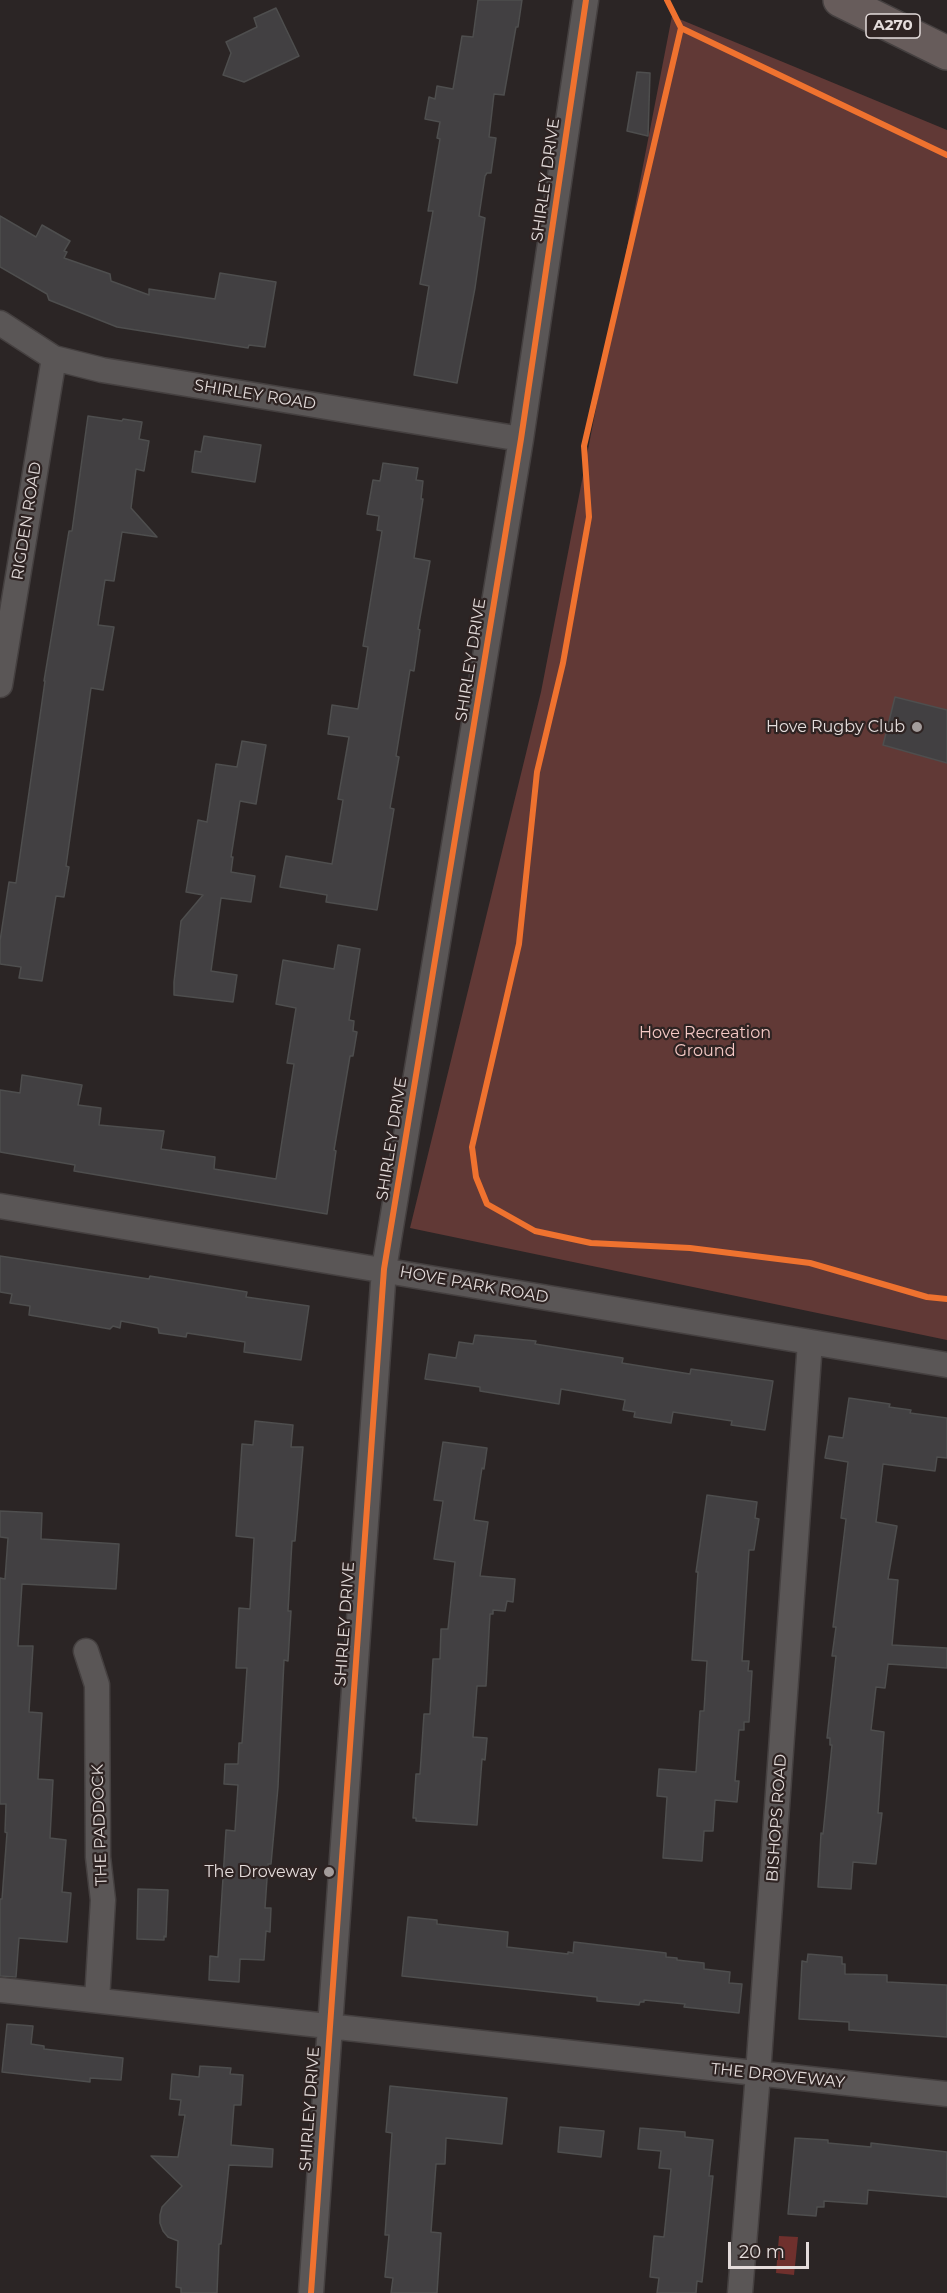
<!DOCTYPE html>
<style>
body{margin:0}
#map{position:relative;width:947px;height:2293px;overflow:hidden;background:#2b2525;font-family:Montserrat,sans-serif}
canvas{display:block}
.scale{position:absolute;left:728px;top:2242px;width:81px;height:27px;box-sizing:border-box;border:3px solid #e4dcdb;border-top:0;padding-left:8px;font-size:18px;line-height:21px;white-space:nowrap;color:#e4dcdb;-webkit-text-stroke:4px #2e2322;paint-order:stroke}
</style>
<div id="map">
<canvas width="947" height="2293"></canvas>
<div class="scale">20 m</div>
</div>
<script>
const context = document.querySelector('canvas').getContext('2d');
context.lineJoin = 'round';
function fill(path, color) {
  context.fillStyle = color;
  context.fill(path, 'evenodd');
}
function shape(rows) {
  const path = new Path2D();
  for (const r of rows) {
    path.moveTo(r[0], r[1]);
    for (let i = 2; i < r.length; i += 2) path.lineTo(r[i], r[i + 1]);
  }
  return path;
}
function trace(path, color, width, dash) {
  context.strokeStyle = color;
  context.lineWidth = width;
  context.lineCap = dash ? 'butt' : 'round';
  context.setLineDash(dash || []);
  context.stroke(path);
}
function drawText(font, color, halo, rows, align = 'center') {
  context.font = font + ' Montserrat,sans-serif';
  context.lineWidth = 4.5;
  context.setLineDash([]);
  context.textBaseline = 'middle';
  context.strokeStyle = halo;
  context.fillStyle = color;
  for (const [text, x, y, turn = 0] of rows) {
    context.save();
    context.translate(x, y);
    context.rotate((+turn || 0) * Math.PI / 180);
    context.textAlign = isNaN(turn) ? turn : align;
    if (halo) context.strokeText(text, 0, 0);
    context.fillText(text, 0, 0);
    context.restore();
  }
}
fill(shape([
 [672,16,947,130,947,1340,410,1228,541,692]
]), '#613936');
fill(shape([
 [779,2236,798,2237,794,2275,776,2273]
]), '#6f302d');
const building = shape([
 [478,0,522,0,518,27,516,27,504,95,494,94,489,137,496,138,491,173,487,173,485,176,479,216,485,218,475,288,457,383,414,375,429,286,420,284,433,211,428,211,440,139,437,138,440,122,425,119,429,97,435,99,437,86,453,89,462,36,473,37,478,0],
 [276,8,299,56,244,82,223,75,231,53,226,42,257,27,254,18,276,8],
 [637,72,650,73,648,136,627,131,637,72],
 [0,216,36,237,42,225,70,241,64,251,67,252,64,258,110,274,111,281,149,295,149,289,215,299,220,273,276,282,265,347,249,345,248,348,117,327,49,300,47,294,0,267,0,216],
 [88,416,122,421,123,419,142,422,139,439,149,441,144,471,136,469,131,508,157,537,122,532,114,581,105,580,98,625,114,627,103,690,91,688,66,866,69,867,64,897,56,896,42,981,19,978,21,967,0,964,0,941,9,882,16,883,45,681,44,681,69,531,72,531,88,416],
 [204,436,261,445,255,482,192,472,195,451,201,452,204,436],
 [383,463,418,468,416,480,423,481,421,499,423,499,414,558,430,561,418,629,420,630,414,671,410,670,396,756,399,757,390,808,394,809,377,910,326,902,327,895,280,887,286,856,332,864,343,800,338,799,349,737,328,734,332,705,358,709,368,647,363,646,382,531,377,530,379,516,367,514,373,480,380,481,383,463],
 [895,697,947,710,947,763,883,745,895,697],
 [242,741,266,745,256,804,240,801,231,857,233,857,231,872,255,876,251,902,221,898,211,971,237,975,233,1002,174,995,174,982,181,921,203,895,186,892,198,820,207,822,216,764,237,767,242,741],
 [338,945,360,949,349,1020,354,1021,353,1031,357,1032,353,1056,350,1056,334,1150,336,1151,327,1214,74,1171,75,1165,0,1152,0,1090,20,1093,22,1075,82,1085,78,1105,101,1108,99,1125,164,1131,161,1149,215,1157,214,1169,276,1179,294,1064,287,1063,296,1008,276,1004,283,960,334,969,338,945],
 [0,1256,149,1279,150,1276,247,1292,246,1297,309,1306,301,1360,244,1352,245,1342,187,1333,186,1337,159,1333,158,1328,121,1321,120,1328,113,1326,110,1329,29,1315,30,1306,10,1303,12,1294,0,1292,0,1256],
 [475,1335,536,1341,535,1344,623,1358,622,1363,690,1374,691,1369,773,1381,765,1430,731,1425,732,1421,673,1412,671,1423,634,1417,635,1412,623,1410,625,1400,561,1389,559,1404,480,1391,480,1387,425,1379,429,1354,456,1358,459,1342,473,1344,475,1335],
 [849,1398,890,1404,889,1407,911,1410,910,1413,947,1418,947,1458,937,1457,935,1471,883,1464,876,1522,897,1526,888,1579,898,1580,892,1645,947,1648,947,1668,888,1664,885,1688,876,1687,871,1730,884,1732,878,1813,882,1813,876,1864,853,1862,851,1889,818,1887,821,1833,823,1834,832,1745,830,1745,830,1738,827,1738,836,1656,832,1656,836,1627,833,1627,846,1519,841,1518,848,1462,825,1458,829,1436,843,1438,849,1398],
 [255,1421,293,1425,291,1447,303,1447,295,1541,292,1541,288,1611,291,1611,288,1661,284,1660,278,1787,271,1864,268,1864,265,1908,271,1908,270,1932,266,1931,264,1960,240,1959,239,1982,209,1980,210,1956,218,1957,226,1830,235,1831,238,1785,224,1784,225,1764,238,1764,239,1743,242,1743,247,1668,236,1668,239,1608,250,1609,254,1538,236,1536,242,1444,253,1445,255,1421],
 [443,1442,487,1448,484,1469,482,1468,474,1520,488,1522,480,1576,515,1579,513,1602,507,1601,505,1611,493,1610,493,1614,490,1614,486,1686,477,1686,473,1737,487,1738,485,1760,482,1759,477,1825,416,1821,416,1818,413,1818,416,1774,420,1774,424,1714,430,1714,433,1659,440,1659,441,1629,448,1629,455,1562,434,1559,443,1501,434,1500,443,1442],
 [707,1495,757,1502,755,1518,759,1519,754,1550,749,1550,742,1661,749,1661,748,1671,752,1671,749,1722,744,1722,744,1730,739,1730,735,1781,739,1781,737,1802,715,1800,713,1831,704,1831,702,1861,663,1858,667,1797,657,1796,659,1769,696,1772,700,1711,704,1711,707,1661,692,1660,698,1572,696,1572,707,1495],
 [0,1511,42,1513,41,1539,119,1544,116,1589,22,1584,18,1646,33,1646,29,1712,42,1713,38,1779,53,1780,50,1838,66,1840,62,1892,71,1893,67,1942,19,1938,16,1977,0,1976,0,1899,2,1899,7,1833,5,1832,6,1804,0,1804,0,1578,5,1579,8,1538,0,1537,0,1511],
 [138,1889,168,1890,166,1937,164,1936,164,1940,137,1939,138,1889],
 [408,1917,437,1920,437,1924,508,1932,507,1947,568,1954,568,1952,573,1953,574,1942,666,1953,666,1957,677,1958,677,1960,704,1963,704,1969,730,1972,729,1983,742,1984,739,2013,684,2007,685,2004,644,2000,644,2002,640,2002,639,2005,597,2001,597,1997,402,1976,408,1917],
 [808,1954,842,1957,842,1964,845,1964,845,1974,887,1975,887,1982,947,1985,947,2037,849,2030,849,2022,799,2019,802,1961,807,1962,808,1954],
 [7,2024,33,2026,31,2044,44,2046,44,2049,123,2058,121,2080,90,2078,90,2082,2,2072,7,2024],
 [200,2066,231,2068,230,2074,243,2075,241,2105,234,2105,231,2145,273,2149,272,2167,229,2165,221,2244,219,2244,217,2293,181,2293,181,2288,176,2287,178,2241,168,2237,163,2231,160,2223,160,2215,162,2207,182,2186,151,2156,178,2157,185,2115,179,2115,181,2100,170,2099,172,2074,199,2077,200,2066],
 [390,2086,507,2098,502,2144,446,2138,445,2164,436,2164,431,2232,441,2233,437,2293,391,2293,393,2278,385,2277,389,2235,385,2235,392,2133,386,2132,390,2086],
 [560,2127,604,2131,601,2157,558,2152,560,2127],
 [640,2128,685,2132,685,2137,713,2140,709,2176,713,2176,702,2282,697,2281,696,2293,657,2293,659,2278,650,2277,654,2236,664,2237,671,2169,659,2168,661,2151,638,2149,640,2128],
 [795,2138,828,2140,828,2143,871,2147,871,2143,947,2152,947,2197,868,2190,867,2204,824,2201,824,2207,817,2207,816,2216,788,2214,795,2138]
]);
fill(building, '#424042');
trace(building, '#4e4e4e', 1.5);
const street = shape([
 [0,323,54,358,102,370,521,439],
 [0,685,54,358],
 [0,1206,947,1365],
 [86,1651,97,1685,98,1857,103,1900,97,2000],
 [0,1990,947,2094],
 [311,2293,384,1269,521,439,586,0],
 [740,2293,758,2074,810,1342]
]);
const primary = shape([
 [840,0,947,53]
]);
trace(street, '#454040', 27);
trace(primary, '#454040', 36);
trace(street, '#5a5656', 24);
trace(primary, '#675c5b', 33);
trace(shape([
 [667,0,681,28,584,446,589,517,563,663,537,772,519,944,472,1147,476,1177,487,1204,535,1231,591,1243,690,1248,810,1263,927,1297,947,1299],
 [681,28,947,155],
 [311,2293,384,1269,521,439,586,0]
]), '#ef722f', 6);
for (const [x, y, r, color] of [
 [917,727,6,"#a39c9b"],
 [329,1872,6,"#a39c9b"]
]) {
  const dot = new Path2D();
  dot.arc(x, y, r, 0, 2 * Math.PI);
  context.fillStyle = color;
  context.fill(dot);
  trace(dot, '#2e2322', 2);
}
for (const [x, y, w] of [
 [893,26,54]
]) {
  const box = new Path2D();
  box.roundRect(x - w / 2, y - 12, w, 24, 4.5);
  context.fillStyle = '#2e2322';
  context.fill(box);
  trace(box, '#e4dcdb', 1.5);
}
drawText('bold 15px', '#e4dcdb', null, [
 ["A270",893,26]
]);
drawText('16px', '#e4dcdb', '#2e2322', [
 ["SHIRLEY DRIVE",546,180,-82],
 ["SHIRLEY ROAD",255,395,9],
 ["RIGDEN ROAD",27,521,-81],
 ["SHIRLEY DRIVE",471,660,-81],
 ["SHIRLEY DRIVE",392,1139,-81],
 ["HOVE PARK ROAD",474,1285,10],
 ["SHIRLEY DRIVE",345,1624,-86],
 ["BISHOPS ROAD",777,1818,-86],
 ["THE PADDOCK",100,1825,-92],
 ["THE DROVEWAY",778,2076,6],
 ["SHIRLEY DRIVE",310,2109,-86]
]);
drawText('16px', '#e4dcdb', '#2e2322', [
 ["Hove Rugby Club",905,727],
 ["The Droveway",317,1872]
], 'right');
drawText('16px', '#f4c8c4', '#2e2322', [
 ["Hove Recreation",705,1033],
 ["Ground",705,1051]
]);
</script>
